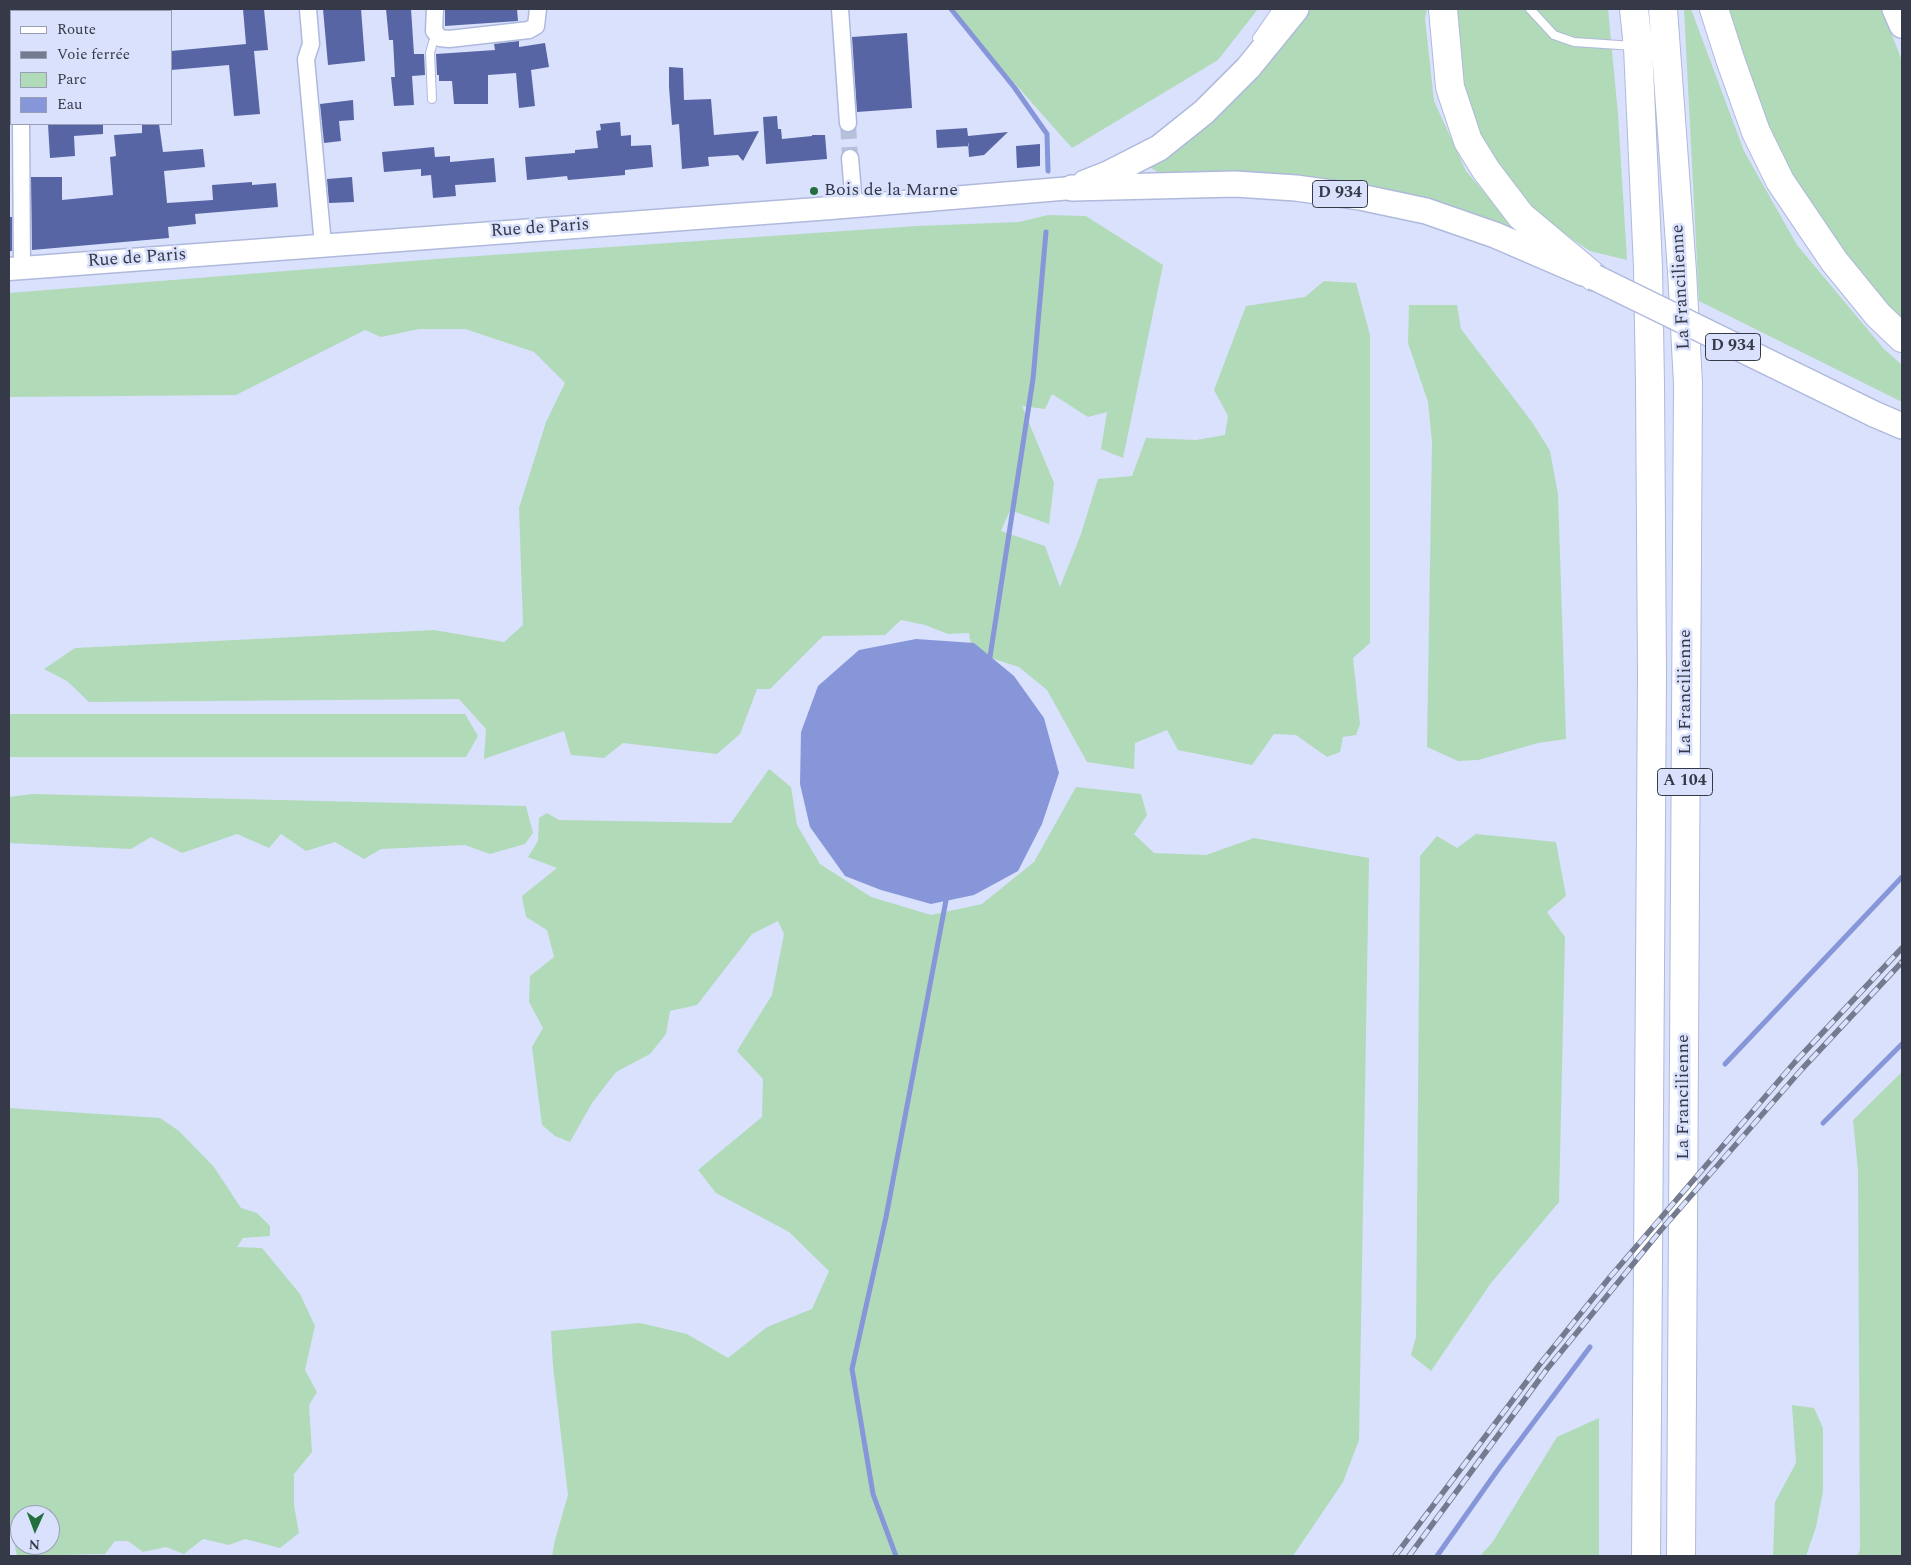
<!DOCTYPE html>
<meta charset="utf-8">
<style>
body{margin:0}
#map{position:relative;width:1911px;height:1565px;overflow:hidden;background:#d9e1fd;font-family:Spectral,serif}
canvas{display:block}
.frame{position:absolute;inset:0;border:10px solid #363a48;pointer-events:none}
.legend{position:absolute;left:10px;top:10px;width:162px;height:115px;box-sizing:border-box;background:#d9e1fd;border:1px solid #989eb5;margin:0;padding:6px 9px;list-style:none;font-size:15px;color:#363a48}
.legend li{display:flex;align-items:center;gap:10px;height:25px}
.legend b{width:25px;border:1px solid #989eb5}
.north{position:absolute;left:10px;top:1505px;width:50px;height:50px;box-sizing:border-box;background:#d9e1fd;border:1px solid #989eb5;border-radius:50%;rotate:182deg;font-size:14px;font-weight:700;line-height:20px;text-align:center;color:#363a48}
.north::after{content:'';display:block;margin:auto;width:18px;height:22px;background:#246f3e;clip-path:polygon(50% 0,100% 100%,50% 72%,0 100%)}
</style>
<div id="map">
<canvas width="1911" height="1565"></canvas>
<div class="frame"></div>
<ul class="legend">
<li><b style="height:6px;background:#fff"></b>Route</li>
<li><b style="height:6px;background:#757b8e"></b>Voie ferrée</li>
<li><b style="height:14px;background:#b1dab9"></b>Parc</li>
<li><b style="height:14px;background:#8696d9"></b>Eau</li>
</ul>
<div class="north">N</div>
</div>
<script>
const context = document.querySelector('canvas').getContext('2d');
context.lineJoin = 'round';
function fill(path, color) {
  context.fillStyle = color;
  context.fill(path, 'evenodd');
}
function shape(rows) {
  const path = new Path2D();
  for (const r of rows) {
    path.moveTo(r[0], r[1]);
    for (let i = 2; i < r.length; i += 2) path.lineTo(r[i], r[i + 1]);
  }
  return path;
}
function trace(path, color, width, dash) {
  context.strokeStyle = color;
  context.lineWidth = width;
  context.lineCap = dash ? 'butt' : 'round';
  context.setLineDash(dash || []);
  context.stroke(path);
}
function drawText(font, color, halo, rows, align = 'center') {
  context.font = font + ' Spectral,serif';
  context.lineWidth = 5;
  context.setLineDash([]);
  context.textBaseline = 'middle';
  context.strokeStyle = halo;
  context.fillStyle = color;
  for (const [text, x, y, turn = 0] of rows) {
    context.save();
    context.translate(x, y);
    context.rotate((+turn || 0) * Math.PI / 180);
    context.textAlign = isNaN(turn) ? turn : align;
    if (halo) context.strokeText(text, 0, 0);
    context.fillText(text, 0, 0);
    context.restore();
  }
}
fill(shape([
 [954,9,1258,9,1218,60,1072,148,963,25],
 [1306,9,1427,9,1425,19,1434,101,1466,171,1528,243,1397,194,1331,180,1222,173,1157,172,1149,166],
 [1456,9,1608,9,1618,114,1627,260,1590,251,1546,222,1501,170,1464,107],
 [1684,9,1691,9,1744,151,1797,245,1884,349,1902,365,1902,402,1699,301],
 [1724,9,1882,9,1902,61,1902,323,1827,240,1780,163],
 [1048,215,1086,216,1163,265,1123,458,1101,449,1107,412,1088,417,1052,394,1045,409,1022,406,1054,483,1049,524,1010,510,1001,531,1045,546,1060,587,1081,534,1098,479,1132,476,1146,438,1196,440,1225,435,1228,416,1214,390,1246,306,1305,297,1324,281,1356,283,1370,335,1370,643,1353,658,1360,724,1356,735,1343,737,1340,752,1327,757,1296,735,1274,734,1252,765,1178,750,1167,730,1135,743,1134,769,1087,762,1047,690,1019,667,972,652,969,633,948,634,925,625,901,620,885,635,823,636,770,689,757,689,740,734,717,754,623,743,604,758,571,755,564,731,484,759,486,729,459,699,89,702,67,681,44,669,75,648,434,630,504,642,523,625,519,508,546,422,565,383,534,352,465,329,419,329,381,337,365,330,236,395,9,397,9,293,449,258,917,226,1019,222],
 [1409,305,1457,305,1461,329,1532,422,1550,451,1558,494,1566,739,1538,743,1478,760,1458,761,1427,747,1432,442,1428,402,1408,343],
 [9,714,465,714,478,736,466,757,9,757],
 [769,769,791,787,797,825,820,864,871,897,931,915,982,904,1034,862,1076,787,1141,794,1147,815,1134,834,1154,853,1206,855,1254,838,1369,858,1359,1440,1343,1482,1293,1556,552,1556,555,1540,568,1495,553,1366,551,1331,640,1323,687,1334,728,1358,767,1327,812,1309,829,1271,789,1232,716,1193,698,1170,762,1117,763,1079,737,1051,772,995,784,934,778,921,752,934,697,1005,670,1011,666,1034,650,1054,616,1072,592,1103,570,1142,555,1136,542,1125,532,1047,543,1028,529,1002,530,976,554,957,547,930,526,917,522,896,557,868,528,857,538,841,539,818,547,813,559,820,731,823],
 [33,794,526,806,533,833,525,844,490,854,465,845,381,849,364,859,335,842,306,851,281,834,269,848,237,834,182,853,151,837,131,849,9,843,9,797],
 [1476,834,1556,842,1566,896,1547,912,1565,937,1559,1202,1491,1283,1431,1371,1411,1355,1416,1337,1420,856,1437,836,1457,848],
 [1902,1072,1902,1556,1857,1556,1860,1550,1858,1170,1853,1120],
 [9,1108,160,1118,179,1131,214,1167,241,1208,257,1213,270,1226,270,1236,243,1238,237,1247,262,1248,300,1294,315,1326,305,1370,317,1392,309,1405,312,1452,294,1474,294,1506,299,1533,280,1548,245,1539,229,1545,203,1539,184,1554,166,1547,143,1552,128,1541,115,1541,105,1554,17,1556,12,1532,9,1527],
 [20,1515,50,1515,50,1545,20,1545],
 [1792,1405,1814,1408,1823,1428,1823,1491,1816,1527,1806,1556,1773,1556,1775,1502,1796,1463],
 [1599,1418,1599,1556,1480,1556,1492,1543,1557,1437]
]), '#b1dab9');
fill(shape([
 [916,639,974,643,1014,676,1044,718,1059,773,1042,824,1018,871,974,895,931,904,881,890,845,876,810,827,800,784,801,732,818,686,859,650]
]), '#8696d9');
trace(shape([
 [951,9,1014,87,1047,134,1048,171],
 [989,663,1033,379,1046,232],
 [1725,1064,1902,877],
 [1823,1123,1902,1044],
 [896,1556,873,1494,852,1369,886,1217,947,895],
 [1437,1556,1497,1471,1590,1347]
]), '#8696d9', 5);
fill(shape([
 [243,9,264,9,268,50,254,51,260,114,234,116,229,65,171,70,171,51,246,44],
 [323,9,361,9,365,61,328,65],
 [386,9,411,9,414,54,424,54,425,75,412,76,414,105,394,106,391,77,395,77,393,40,389,40],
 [445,9,517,9,518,21,445,26],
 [907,33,912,108,857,112,852,37],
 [519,41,519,47,545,43,549,67,531,70,535,106,519,108,516,73,488,75,488,104,454,104,452,81,439,81,439,75,437,75,436,54,495,50,494,44],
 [669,67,683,68,684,100,711,99,714,135,759,131,743,161,738,155,708,157,709,166,682,169,679,124,672,125,669,87],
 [353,100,354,120,339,121,341,141,324,143,320,104],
 [777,116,778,129,781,129,782,139,812,136,812,135,825,135,827,159,766,164,763,117],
 [620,122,621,136,631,135,631,146,651,145,653,167,625,170,625,175,568,180,567,176,527,180,525,157,575,153,575,150,598,148,596,131,601,130,600,124],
 [48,124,103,124,103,134,74,136,75,156,50,158],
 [159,124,163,152,203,149,205,167,164,171,167,203,213,200,212,185,252,182,252,185,276,183,278,207,195,214,196,224,168,227,169,238,32,250,31,177,62,177,62,200,113,195,110,157,116,156,114,135,142,133,142,125],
 [967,128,968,136,1008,132,984,155,969,157,968,142,969,146,937,148,936,130],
 [1040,144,1040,166,1017,168,1016,146],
 [434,147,435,157,450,156,450,162,494,158,496,182,455,185,456,196,433,198,431,175,421,176,421,169,384,172,382,152],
 [352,177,354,202,329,203,327,179],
 [9,217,12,217,12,251,9,251]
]), '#5865a4');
trace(shape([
 [848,123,850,158]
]), '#b8c0d9', 16, [16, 8]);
const service = shape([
 [1530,9,1554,35,1574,42,1634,46],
 [1257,38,1277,9],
 [432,99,430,53,433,42,438,35]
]);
const minor = shape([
 [19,9,19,11],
 [308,9,311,44,306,59,323,245],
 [435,9,434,31,440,38,449,39,529,30,536,26,538,9],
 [840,9,848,123],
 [21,124,22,268],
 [850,158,854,205]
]);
const secondary = shape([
 [9,269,831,208,1072,188]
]);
const primary = shape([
 [1895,9,1902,25],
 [1085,183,1108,174,1159,148,1204,112,1248,68,1296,9],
 [1072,188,1235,184,1296,188,1360,197,1426,211,1495,235,1583,273],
 [1874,414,1902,426]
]);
const motorway = shape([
 [1443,9,1450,87,1468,141,1486,170,1521,216,1594,277],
 [1634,9,1638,47,1648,267,1650,384,1652,675,1646,1556],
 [1663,9,1682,271,1688,384,1681,1556],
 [1714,9,1730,59,1756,132,1780,181,1834,261,1878,315,1902,338]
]);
trace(service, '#afb9db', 10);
trace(minor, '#afb9db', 19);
trace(secondary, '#afb9db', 25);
trace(primary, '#afb9db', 28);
trace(motorway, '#afb9db', 30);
trace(service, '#fff', 8);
trace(minor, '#fff', 16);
trace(secondary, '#fff', 22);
trace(primary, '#fff', 25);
trace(motorway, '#fff', 28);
const rail = shape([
 [1395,1556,1540,1364,1610,1277,1795,1062,1902,948],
 [1409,1556,1547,1369,1661,1230,1802,1069,1902,962]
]);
trace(rail, '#757b8e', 5.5);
trace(rail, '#d9e1fd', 4, [11]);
const primaryBridge = shape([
 [1594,277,1874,414]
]);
trace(primaryBridge, '#afb9db', 28, []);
trace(primaryBridge, '#fff', 25);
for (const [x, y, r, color] of [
 [814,191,5,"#246f3e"]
]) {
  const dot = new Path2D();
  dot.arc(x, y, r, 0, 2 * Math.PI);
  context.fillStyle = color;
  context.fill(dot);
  trace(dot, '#d9e1fd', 2);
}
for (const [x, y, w] of [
 [1340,194,55],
 [1733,347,55],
 [1685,782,55]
]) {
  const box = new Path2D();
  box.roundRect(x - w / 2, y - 13.5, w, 27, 4);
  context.fillStyle = '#d9e1fd';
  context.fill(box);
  trace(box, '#363a48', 1);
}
drawText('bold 16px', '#363a48', null, [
 ["D 934",1340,194],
 ["D 934",1733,347],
 ["A 104",1685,782]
]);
drawText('18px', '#363a48', '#d9e1fd', [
 ["Bois de la Marne",824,191]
], 'left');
drawText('18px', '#363a48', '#d9e1fd', [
 ["Rue de Paris",540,229,-4],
 ["Rue de Paris",137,259,-4],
 ["La Francilienne",1682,287,-93],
 ["La Francilienne",1686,692,-90],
 ["La Francilienne",1684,1097,-90]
]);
</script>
